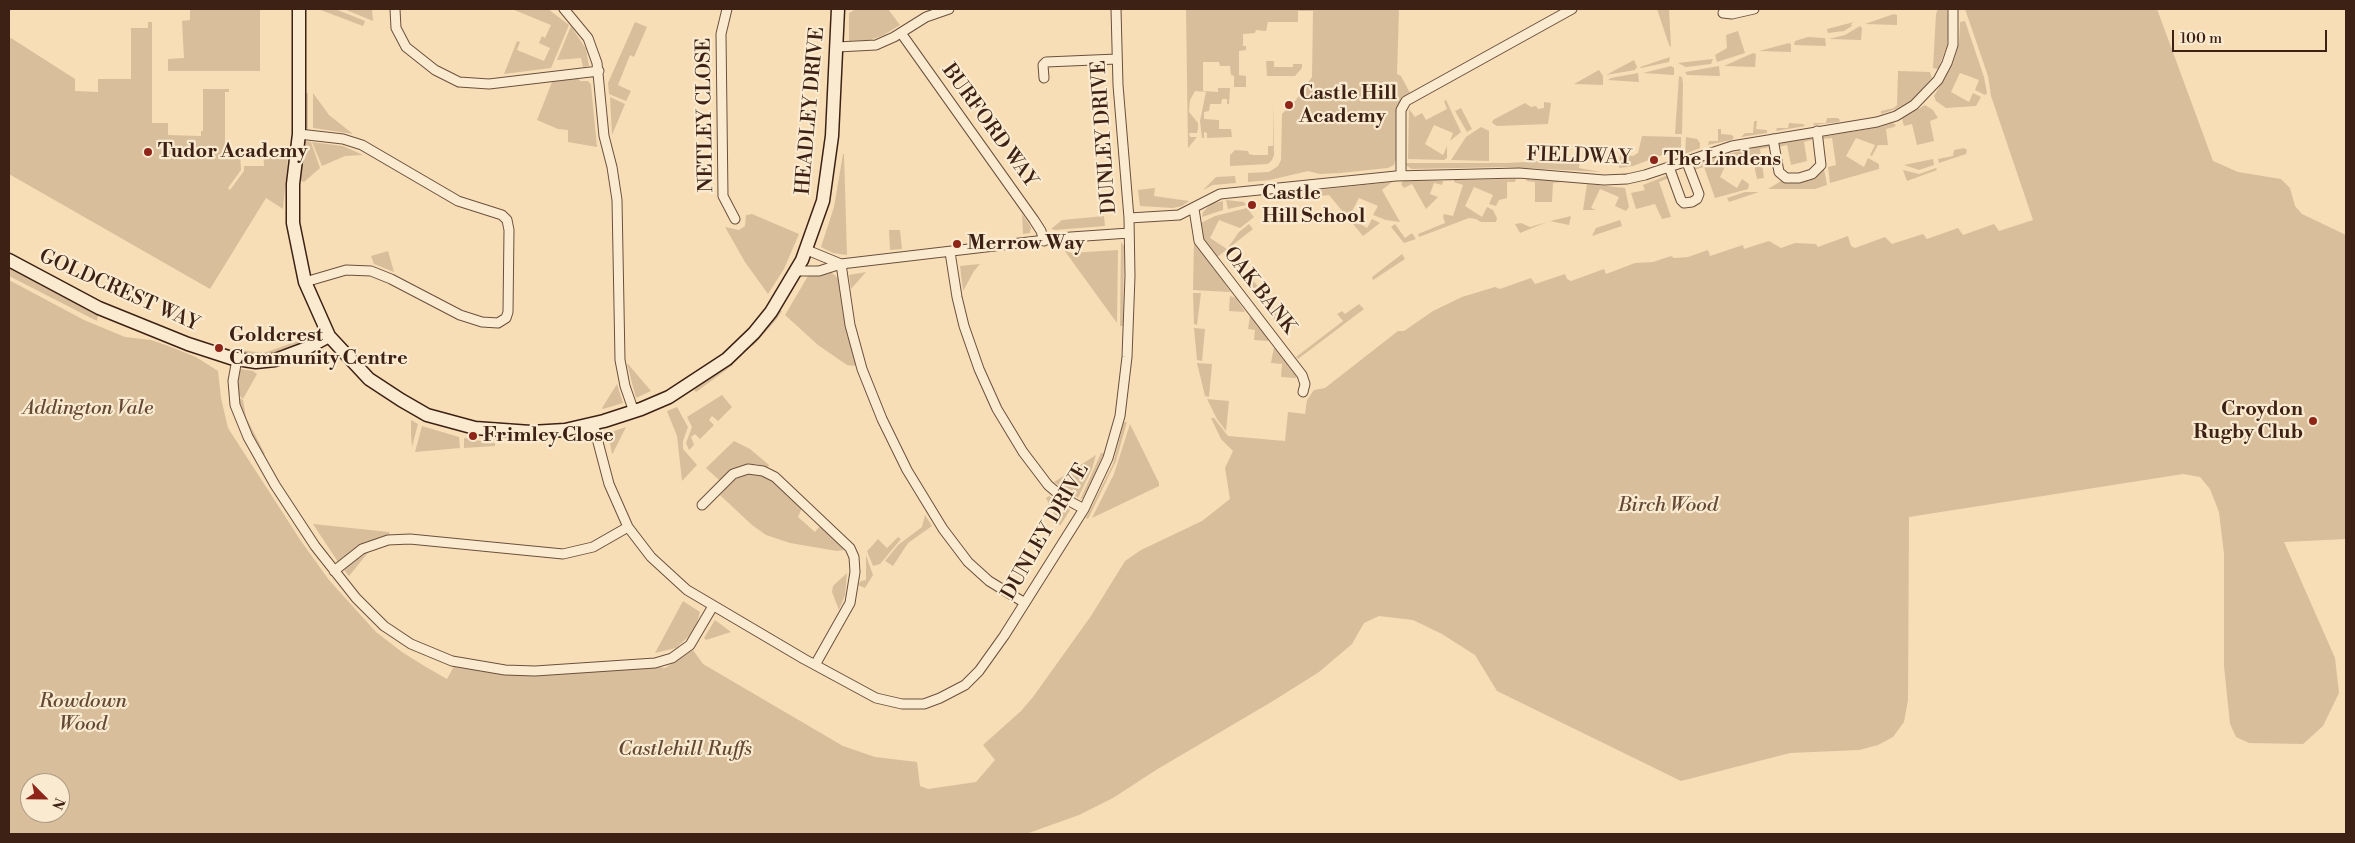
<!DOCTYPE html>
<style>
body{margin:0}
#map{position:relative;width:2355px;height:843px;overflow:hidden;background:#f8deb7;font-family:"Libre Bodoni",serif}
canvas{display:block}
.frame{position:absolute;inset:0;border:10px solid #3c2114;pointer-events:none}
.north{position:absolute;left:20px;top:773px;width:50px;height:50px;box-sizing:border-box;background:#faead0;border:1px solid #ae9a85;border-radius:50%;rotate:113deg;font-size:14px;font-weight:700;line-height:20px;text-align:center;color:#3c2114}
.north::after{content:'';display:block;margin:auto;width:18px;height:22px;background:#8f2418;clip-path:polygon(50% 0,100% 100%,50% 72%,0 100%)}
.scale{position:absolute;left:2172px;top:30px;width:155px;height:22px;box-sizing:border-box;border:2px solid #3c2114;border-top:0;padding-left:6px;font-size:15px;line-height:18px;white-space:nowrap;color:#3c2114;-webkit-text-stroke:4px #faead0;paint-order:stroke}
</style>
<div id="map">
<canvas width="2355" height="843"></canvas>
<div class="frame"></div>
<div class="north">N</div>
<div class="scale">100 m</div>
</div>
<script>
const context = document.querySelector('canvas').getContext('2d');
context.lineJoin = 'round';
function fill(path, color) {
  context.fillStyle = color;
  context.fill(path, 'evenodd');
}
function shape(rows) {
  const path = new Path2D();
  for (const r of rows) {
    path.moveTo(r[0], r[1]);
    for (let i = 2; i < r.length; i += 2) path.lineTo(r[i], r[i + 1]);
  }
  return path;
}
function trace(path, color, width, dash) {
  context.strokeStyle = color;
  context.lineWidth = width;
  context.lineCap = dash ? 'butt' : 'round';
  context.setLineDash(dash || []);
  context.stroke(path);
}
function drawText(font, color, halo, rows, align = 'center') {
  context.font = font + ' "Libre Bodoni",serif';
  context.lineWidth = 4.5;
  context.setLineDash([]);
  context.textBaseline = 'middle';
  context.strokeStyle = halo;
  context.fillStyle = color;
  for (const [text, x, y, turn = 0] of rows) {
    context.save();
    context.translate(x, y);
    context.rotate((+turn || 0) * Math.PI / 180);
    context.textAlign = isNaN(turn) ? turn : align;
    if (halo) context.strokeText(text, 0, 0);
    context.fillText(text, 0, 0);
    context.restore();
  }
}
fill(shape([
 [190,9,260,9,260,71,168,71,168,59,184,58,182,21,190,20],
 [318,9,335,9,365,21,363,26],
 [344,9,372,9,373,21],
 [512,9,548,9,569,25,551,68,504,74,517,41,520,42,517,50,544,61,550,48,539,43,542,36,545,38,551,25],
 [856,9,888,9,900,25,882,36,870,40,849,41,849,13],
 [1186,9,1399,9,1397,74,1401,76,1410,93,1402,99,1399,106,1397,155,1394,165,1388,168,1340,173,1320,174,1308,171,1270,180,1248,182,1248,173,1269,172,1278,166,1281,160,1282,114,1296,100,1312,77,1313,11,1298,11,1298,22,1268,22,1266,31,1256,30,1255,33,1243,34,1243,46,1246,46,1246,50,1239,51,1239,75,1246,76,1246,87,1234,87,1234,76,1231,75,1230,66,1220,66,1219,62,1203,62,1203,91,1218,92,1218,88,1230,88,1229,104,1227,104,1227,99,1222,99,1221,104,1210,104,1209,111,1204,112,1204,119,1219,120,1219,129,1231,129,1232,137,1207,138,1207,133,1204,132,1204,138,1202,138,1200,121,1206,92,1195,91,1190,100,1189,112,1198,123,1198,129,1197,133,1189,133,1190,137,1197,137,1188,148],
 [1657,9,1669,9,1671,47,1669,45],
 [1938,9,1947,9,1949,26,1947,46,1938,69,1933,68,1936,14],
 [1965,9,2157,9,2213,161,2238,172,2281,179,2290,188,2295,206,2302,214,2346,235,2346,539,2284,542,2335,658,2339,693,2323,726,2303,744,2249,743,2236,737,2230,724,2224,666,2224,554,2219,512,2210,489,2200,477,2183,474,1909,517,1908,700,1904,722,1893,737,1878,745,1859,750,1790,753,1681,781,1497,691,1475,655,1442,634,1413,620,1379,616,1364,623,1352,644,1319,672,1273,701,1156,770,1113,798,1079,815,1026,834,9,834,9,280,84,320,125,337,151,340,166,345,196,357,218,371,221,398,228,428,301,541,329,580,376,632,402,652,426,667,447,679,454,666,512,675,653,666,665,668,693,650,703,664,843,746,875,757,917,762,920,786,928,789,976,782,995,760,983,745,1021,711,1033,697,1091,616,1125,561,1141,550,1202,521,1230,499,1225,468,1233,451,1221,439,1211,418,1214,418,1228,436,1285,441,1288,412,1305,414,1307,400,1314,390,1325,388,1398,331,1404,331,1433,311,1462,297,1495,287,1500,289,1531,278,1535,284,1565,274,1567,279,1571,281,1604,269,1606,274,1635,263,1653,262,1671,256,1674,258,1688,257,1708,250,1710,256,1743,245,1744,249,1769,241,1781,248,1795,243,1816,244,1818,247,1848,236,1851,246,1855,248,1885,237,1892,244,1923,234,1927,239,1958,228,1963,235,1994,224,1999,231,2033,220,1991,96,1988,76],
 [30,783,60,783,60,813,30,813],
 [1894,14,1897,15,1897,25,1865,24],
 [1965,21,1984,77,1987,93,1985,95,1975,90,1979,80,1960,73,1951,92,1969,102,1973,93,1981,97,1976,106,1946,108,1936,101,1934,96,1953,63,1959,43,1960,22],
 [148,22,152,22,152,123,168,123,168,135,201,136,201,131,203,131,203,89,229,89,229,92,225,92,225,150,240,152,241,170,228,188,230,190,244,171,244,166,264,166,263,149,289,147,283,209,266,198,210,289,9,174,9,40,11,38,75,79,75,91,98,92,98,79,131,79,131,28,148,28],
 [635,22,647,27,634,57,630,55,618,85,631,91,626,101,609,94,608,83],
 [1854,22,1851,24,1852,26,1844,31,1828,33,1827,29],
 [571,26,586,49,589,66,583,67,581,58,557,60],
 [1860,26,1862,28,1861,40,1829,39,1845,35],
 [1738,31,1745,53,1717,62,1715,55,1727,48,1726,35],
 [1808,37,1825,38,1826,46,1794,45,1795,41],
 [1789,43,1791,44,1791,52,1759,51],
 [1753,53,1756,54,1755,67,1724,66],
 [1670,57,1669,62,1641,68,1640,67],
 [1713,59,1711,64,1686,67,1678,63],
 [1634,60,1637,67,1635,70,1606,75],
 [1266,61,1274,61,1274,67,1293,67,1293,64,1302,64,1302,68,1295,76,1267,76],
 [1671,66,1674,68,1674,75,1643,73],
 [1719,66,1720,76,1687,75,1685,72],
 [1599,70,1603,76,1603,85,1574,84],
 [1898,71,1930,72,1932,78,1913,99,1896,109,1881,114,1881,111,1894,108,1897,105],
 [1638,73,1639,82,1608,80,1611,78],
 [1679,76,1682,77,1683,84,1682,134,1675,134],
 [578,78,580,81,588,81,591,85,597,147,568,142,568,130,558,129,537,120,552,82],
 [305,93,308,93,308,130,306,127],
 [313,93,329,115,353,134,313,128],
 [610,97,625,104,612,135],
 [1446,100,1461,132,1450,141,1453,133,1434,125,1425,144,1443,155,1447,146,1447,158,1444,160,1408,159,1409,109,1415,117,1422,113,1426,120,1447,109,1444,101],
 [1273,101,1274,155,1272,160,1268,164,1230,166,1230,155,1235,150,1248,151,1249,154,1253,155,1268,155,1268,146,1273,146],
 [1544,102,1551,103,1548,124,1497,126,1492,123,1493,120,1525,103,1531,107,1536,106,1538,109,1544,108],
 [1925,105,1933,110,1938,118,1930,121,1934,141,1917,145,1912,124,1904,126,1902,119],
 [1461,108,1472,129,1467,132,1455,111],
 [1827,118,1838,118,1840,120,1839,122,1813,125,1814,123,1826,123],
 [1754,121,1757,121,1756,129,1767,130,1767,133,1741,137,1745,133,1753,133],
 [1789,123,1803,124,1805,126,1776,131,1777,128,1788,128],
 [1893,123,1896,125,1894,127,1886,129,1888,145,1878,145,1872,156,1870,155,1875,145,1856,138,1846,156,1864,167,1868,158,1879,164,1879,169,1830,183,1828,167,1836,165,1832,138,1821,139,1821,137,1880,127],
 [1481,127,1489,131,1489,161,1451,160,1466,137],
 [1718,129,1721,129,1721,134,1732,135,1734,138,1731,140,1708,145,1709,141,1718,141],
 [1642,136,1681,137,1681,148,1633,166,1619,168,1620,155,1633,156,1638,153],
 [1686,137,1697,139,1700,143,1700,148,1685,154],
 [1811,138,1812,140,1804,142,1807,161,1791,165,1787,145,1779,147,1778,144],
 [306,141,311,142,320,168,304,182,299,180,304,143],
 [312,142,343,146,363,155,345,156,322,166],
 [1767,145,1770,147,1760,149,1764,178,1757,179,1754,165,1748,166,1729,158,1720,177,1737,188,1742,179,1749,184,1748,189,1715,198,1704,167,1694,170,1693,164,1710,158],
 [1964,148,1967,150,1966,154,1939,163,1938,159,1953,156,1954,150],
 [843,154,844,154,847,255,833,253,821,247,834,207],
 [1580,159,1579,168,1601,172,1506,167,1412,169,1405,165,1406,163,1507,163],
 [1933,159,1934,165,1919,170,1904,165],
 [1936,168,1937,170,1907,181,1903,170,1919,174],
 [1824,169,1827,185,1815,189,1768,189,1781,181,1798,182],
 [1668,175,1669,178,1659,182,1671,217,1662,219,1655,204,1636,209,1631,193,1645,190,1643,185],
 [1235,176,1236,183,1213,185,1203,190,1216,177],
 [1516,179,1515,182,1507,182,1507,198,1499,200,1496,206,1489,204,1493,195,1474,187,1465,206,1482,217,1487,207,1493,210,1497,218,1496,222,1481,222,1476,219,1469,218,1419,237,1418,234,1445,223,1443,216,1444,214,1453,216,1463,185,1454,182,1454,180],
 [1527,179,1561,181,1562,182,1553,183,1552,202,1535,202,1535,182,1526,181],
 [1403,181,1443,181,1442,185,1434,183,1430,194,1438,197,1426,209,1412,184,1404,188,1401,184],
 [1392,182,1382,190,1400,222,1386,220,1373,215,1378,206,1359,198,1349,217,1367,228,1372,219,1380,223,1363,236,1329,195,1285,200,1279,198,1326,189],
 [1587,184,1625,188,1629,207,1626,211,1615,206,1619,197,1600,189,1591,208,1596,210,1583,210],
 [1155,188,1154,196,1189,201,1182,206,1173,208,1140,206,1138,190],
 [1745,192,1759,192,1729,202,1727,198],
 [1226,200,1244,202,1246,205,1228,209],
 [1223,201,1223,210,1202,217,1203,212,1211,204],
 [1247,208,1254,217,1240,228,1219,220,1210,238,1227,249,1239,232,1249,224,1253,229,1216,258,1202,237,1201,223,1215,216],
 [752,214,799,234,784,269,768,294,745,262,725,227,739,230,745,226,746,215],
 [1022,214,1031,227,1030,233,1023,234],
 [1104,216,1105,226,1055,230,1051,229,1062,220],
 [1571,216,1569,225,1550,221],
 [1620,220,1622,226,1592,236,1596,228],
 [1547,222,1520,233,1515,224,1521,223,1530,227],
 [1395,224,1405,238,1412,233,1416,239,1404,243,1391,227],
 [889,230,900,230,902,249,890,250],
 [1194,241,1230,291,1230,292,1193,290],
 [1121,242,1124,246,1123,326,1120,326],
 [1064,250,1071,253,1118,250,1117,323],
 [388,251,394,272,374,264,371,256],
 [1402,254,1405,259,1373,280,1372,277],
 [980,264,974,271,963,291,960,266],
 [9,267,46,288,98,314,97,321,9,276],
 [866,272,851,289,849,275],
 [832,273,838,278,848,335,857,363,854,366,847,365,818,345,785,315,808,276],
 [1251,278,1261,290,1255,294,1246,282],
 [1193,293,1201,293,1197,325,1194,324],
 [1230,296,1236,298,1245,312,1229,311],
 [1359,304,1364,309,1298,359,1296,357,1343,321,1337,314,1342,311,1345,314],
 [1273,306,1284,321,1279,325,1267,310],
 [780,310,782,311,776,320,753,346,751,344],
 [1250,316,1269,338,1268,341,1254,340,1255,330,1248,329],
 [1194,328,1205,329,1202,361,1197,360],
 [309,337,310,339,267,355,256,356,224,350,224,348,264,353],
 [1274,347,1296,376,1296,378,1281,377,1282,364,1271,363],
 [731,363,733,365,696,392,694,390],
 [1197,363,1212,364,1209,397,1205,396],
 [627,364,628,364,651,391,636,398],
 [240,369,253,371,257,374,243,399,237,393],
 [617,384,623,403,603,409,602,408],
 [722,395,732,407,718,421,712,416,709,420,714,425,700,439,695,434,691,437,694,445,689,450,686,443,692,427,687,417],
 [238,397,243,400,246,417,265,454,262,456,247,426],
 [1207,399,1229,401,1226,431,1217,419],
 [677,407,688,427,683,441,683,449,697,465,682,481,677,436,667,411],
 [411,420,418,424,412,447,411,434],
 [1124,422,1127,422,1116,461,1088,519,1086,518,1113,464],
 [1130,424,1159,483,1159,486,1092,518,1114,474],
 [422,426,459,437,460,448,415,452],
 [626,427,613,453,612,454,608,433],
 [464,438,495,443,495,446,464,448],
 [734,441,750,449,769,465,768,467,756,464,741,466,719,480,706,468],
 [1101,453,1104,453,1090,485,1083,498,1080,500],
 [1096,455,1092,469,1078,498,1054,482],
 [748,474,763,476,773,481,802,508,798,517,815,532,819,527,823,528,844,550,837,551,790,543,766,535,752,525,720,495,724,491,722,489,731,481],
 [1049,496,1070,510,1060,526,1046,498],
 [925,515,932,526,908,543,893,566,885,561,898,545,922,527],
 [313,524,389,532,390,535,364,543,338,562],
 [898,537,901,539,880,564,873,566,867,551,871,547,878,539,887,548],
 [371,549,349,576,344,570,346,567],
 [866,555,873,575,865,588,858,585,861,581,866,580],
 [847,573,845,595,839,610,832,592,833,586],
 [683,601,700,612,697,623,689,636,676,648,655,653],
 [715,620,731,632,706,640,704,638]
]), '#d8be9b');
const street = shape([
 [395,9,396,28,406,47,435,70,459,82,489,84,599,71],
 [564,9,588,38,597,63,604,136,612,167,617,200,620,360,625,386,634,412],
 [727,9,721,34,723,196,735,219],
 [1723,13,1732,14,1754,9],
 [901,33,1034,220,1041,231,1044,241],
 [837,47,876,45,894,37,926,17,949,9],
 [1044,78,1043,65,1046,62,1117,59],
 [299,134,343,139,362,145,458,201,502,215,507,220,509,230,508,312,506,318,498,323,482,322,460,315,391,279,371,271,346,270,305,282],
 [1773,139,1779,172,1786,178,1799,178,1812,174,1821,165,1817,131],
 [1669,167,1681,200,1684,203,1692,202,1697,199,1699,194,1686,160],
 [1401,176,1401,110,1406,101,1572,9],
 [1194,209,1199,241,1302,375,1305,384,1303,392],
 [1129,218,1179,215,1220,194,1396,176,1519,173,1604,180,1627,179,1645,175,1732,146,1877,122,1896,116,1914,105,1938,80,1947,63,1953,45,1953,9],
 [807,250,841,264],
 [950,252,957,297,964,326,979,369,997,409,1023,452,1048,485,1062,497,1084,509],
 [841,264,850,325,862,369,882,419,907,470,943,529,968,562,989,581,1025,603],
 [797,271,819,271,841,264,1071,237,1129,233],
 [237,359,233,381,235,405,248,437,275,485,315,546,356,598,384,626,411,644,452,661,505,670,535,671,655,663,672,658,690,645,713,606],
 [593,423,609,484,628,527,651,557,687,590,804,659,876,698,902,704,924,704,940,698,965,685,979,671,1004,636,1084,509,1108,458,1120,416,1127,357,1130,276,1129,218,1118,85,1116,9],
 [702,505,733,474,748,469,763,471,775,477,850,548,854,557,855,572,850,603,815,665],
 [334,571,362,549,388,540,410,539,563,554,593,547,628,527]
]);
const secondary = shape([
 [299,9,299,134,293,184,293,223,305,282,329,336,369,379,401,400,427,415,475,428,531,432,565,430,604,421,641,409,669,397,727,359,754,333,771,312,802,260,823,201,832,136,838,9],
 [9,260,99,308,188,344,231,358,256,362,275,360,307,348,329,336]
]);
trace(street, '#6b503d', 11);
trace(secondary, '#3c2114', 15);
trace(street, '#faead0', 9);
trace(secondary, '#faead0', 12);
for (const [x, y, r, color] of [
 [1289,105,5,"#8f2418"],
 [148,152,5,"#8f2418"],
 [1654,160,5,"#8f2418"],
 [1252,205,5,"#8f2418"],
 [957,244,5,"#8f2418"],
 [219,348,5,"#8f2418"],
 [2313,421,5,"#8f2418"],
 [473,436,5,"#8f2418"]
]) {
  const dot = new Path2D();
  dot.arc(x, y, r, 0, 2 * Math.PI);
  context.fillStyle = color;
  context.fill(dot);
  trace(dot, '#faead0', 2);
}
drawText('bold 20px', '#3c2114', '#faead0', [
 ["Castle Hill",1299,94],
 ["Academy",1299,117],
 ["Tudor Academy",158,152],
 ["The Lindens",1664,160],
 ["Castle",1262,194],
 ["Hill School",1262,217],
 ["Merrow Way",967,244],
 ["Goldcrest",229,336],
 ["Community Centre",229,359],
 ["Croydon",2303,410,"right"],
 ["Rugby Club",2303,433,"right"],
 ["Frimley Close",483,436]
], 'left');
drawText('20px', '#3c2114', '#faead0', [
 ["HEADLEY DRIVE",811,111,-85],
 ["NETLEY CLOSE",706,115,-91],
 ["BURFORD WAY",989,126,54],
 ["DUNLEY DRIVE",1105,137,-94],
 ["FIELDWAY",1579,157,2],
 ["GOLDCREST WAY",119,291,24],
 ["OAK BANK",1259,291,52],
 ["DUNLEY DRIVE",1046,532,-60]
]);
drawText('italic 20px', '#634836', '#faead0', [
 ["Addington Vale",88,409],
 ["Birch Wood",1668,506],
 ["Rowdown",83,702],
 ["Wood",83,725],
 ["Castlehill Ruffs",685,750]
]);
</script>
